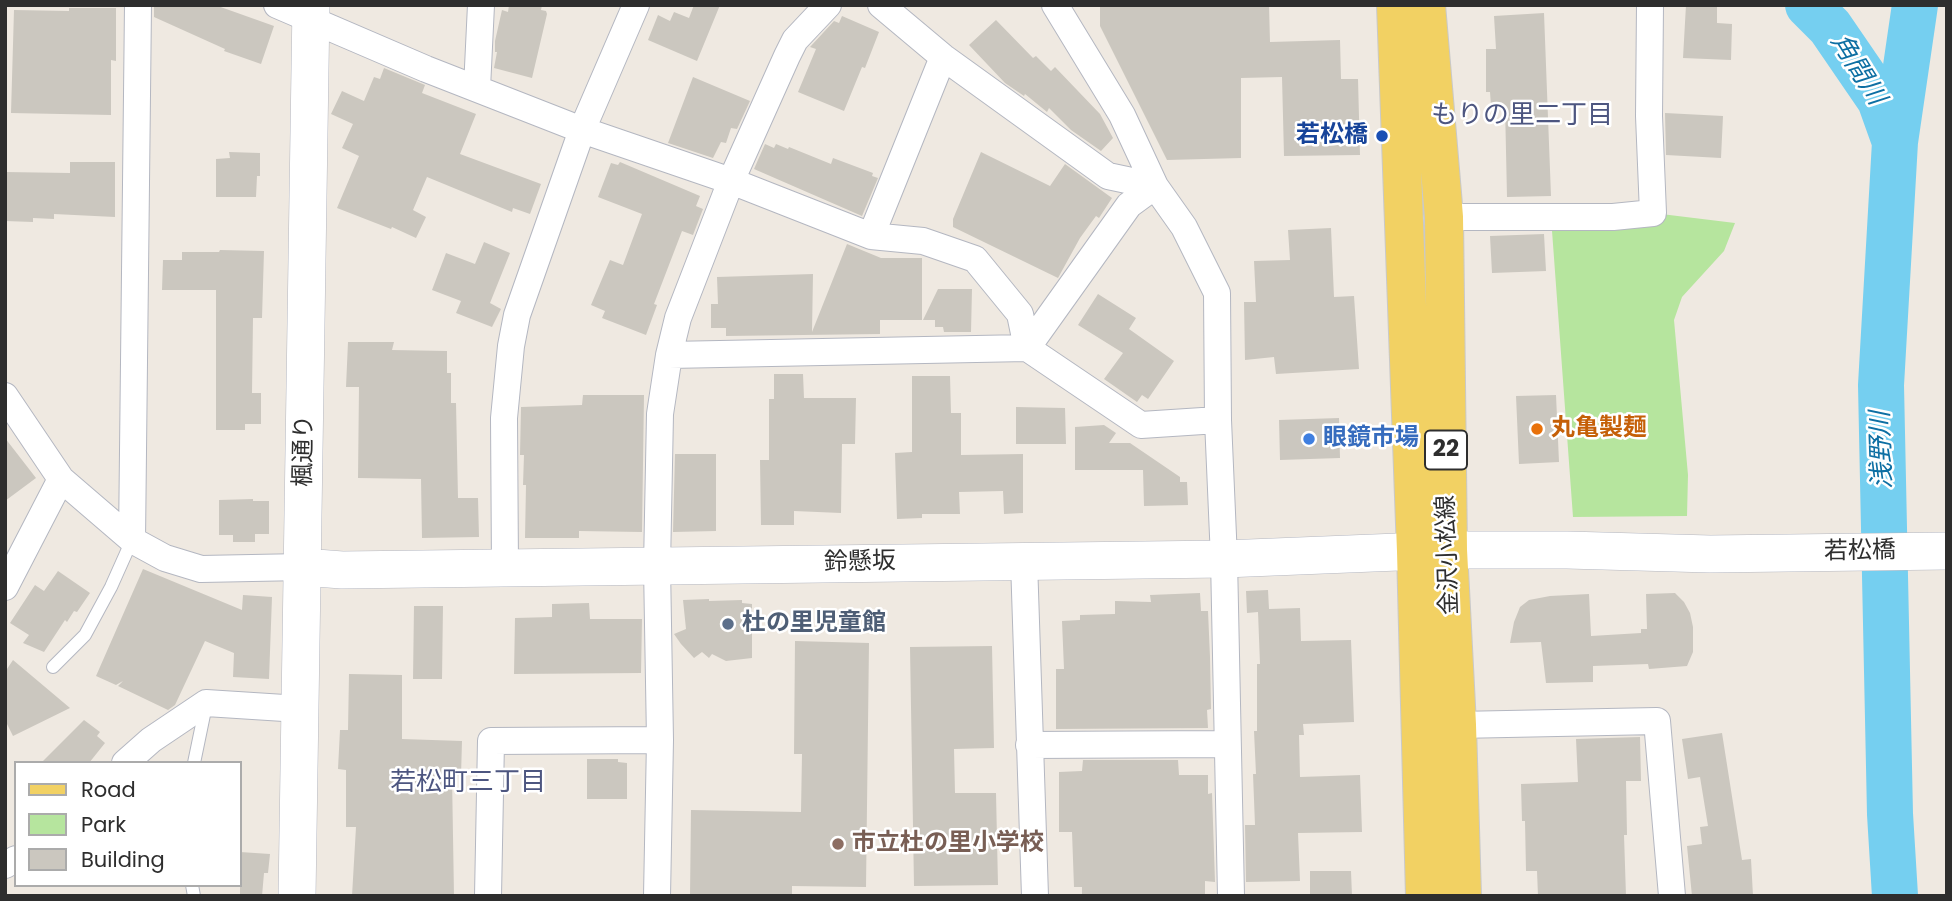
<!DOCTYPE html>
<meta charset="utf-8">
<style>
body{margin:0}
#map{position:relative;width:1952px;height:901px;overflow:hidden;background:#efe9e1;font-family:Poppins,sans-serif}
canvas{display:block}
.frame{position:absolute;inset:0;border:7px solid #2e2e2e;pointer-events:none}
.legend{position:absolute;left:14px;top:761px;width:228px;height:126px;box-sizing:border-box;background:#fff;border:2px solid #ababab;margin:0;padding:9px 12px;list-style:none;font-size:21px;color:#2e2e2e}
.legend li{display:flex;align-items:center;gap:14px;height:35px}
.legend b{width:35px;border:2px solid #ababab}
</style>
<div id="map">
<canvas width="1952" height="901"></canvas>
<div class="frame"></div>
<ul class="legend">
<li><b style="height:9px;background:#f2d163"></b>Road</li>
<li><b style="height:19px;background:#b6e59e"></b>Park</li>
<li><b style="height:19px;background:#cbc7bf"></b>Building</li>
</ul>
</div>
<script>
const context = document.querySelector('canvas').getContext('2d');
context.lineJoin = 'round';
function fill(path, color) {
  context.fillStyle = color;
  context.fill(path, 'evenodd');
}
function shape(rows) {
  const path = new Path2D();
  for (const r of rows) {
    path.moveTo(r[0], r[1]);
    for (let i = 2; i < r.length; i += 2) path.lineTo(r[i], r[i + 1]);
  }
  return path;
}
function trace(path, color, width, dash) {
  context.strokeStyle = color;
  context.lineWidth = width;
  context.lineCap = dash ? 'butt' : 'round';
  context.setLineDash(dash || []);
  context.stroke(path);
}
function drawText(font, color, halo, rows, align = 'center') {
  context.font = font + ' Poppins,"Noto Sans JP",sans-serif';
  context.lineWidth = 5;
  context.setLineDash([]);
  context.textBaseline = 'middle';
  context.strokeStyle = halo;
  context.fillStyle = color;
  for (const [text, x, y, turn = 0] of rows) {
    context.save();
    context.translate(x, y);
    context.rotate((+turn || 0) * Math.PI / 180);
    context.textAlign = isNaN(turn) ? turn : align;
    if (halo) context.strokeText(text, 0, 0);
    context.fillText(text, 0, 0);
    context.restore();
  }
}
fill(shape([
 [1653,213,1735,223,1724,251,1682,297,1674,320,1688,475,1687,516,1573,517,1551,217]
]), '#b6e59e');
trace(shape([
 [1808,5,1830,27,1880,100,1895,142],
 [1895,896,1890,814,1881,385,1895,142,1915,5]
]), '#75cff0', 46);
fill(shape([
 [154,5,215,5,274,26,261,64,224,51,225,49,154,17],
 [509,5,542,5,541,10,546,11,547,14,532,78,494,68,497,52,495,52,495,41,502,10,508,12],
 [694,5,720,5,697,61,648,40,658,15,670,21,674,12,689,18],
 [1269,5,1270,42,1340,40,1341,79,1358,79,1360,155,1284,156,1282,77,1241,78,1241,158,1167,160,1100,26,1100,6],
 [1686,5,1717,5,1717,23,1732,24,1731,60,1683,58],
 [69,8,116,8,116,61,111,60,111,115,11,113,14,10,69,11],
 [1544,13,1551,196,1507,197,1505,105,1491,106,1490,92,1486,92,1486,49,1496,49,1494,16],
 [842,16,879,32,865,68,862,67,844,111,798,92,816,49,810,47,834,21,839,23],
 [996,20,1033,58,1036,56,1051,71,1055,67,1100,114,1113,138,1101,151,1071,130,1049,108,1047,112,1025,94,1024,96,1005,83,969,45],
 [384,68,425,85,422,93,476,114,460,154,541,184,530,214,513,208,512,212,427,177,413,210,426,217,416,238,392,227,391,229,337,208,359,156,342,148,353,124,331,114,342,91,364,101,374,77,380,79],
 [693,77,750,101,737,129,731,128,726,143,721,142,713,158,668,143],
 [1665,113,1723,116,1721,158,1666,155],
 [765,144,774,148,776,144,788,149,789,147,831,164,833,158,873,173,872,176,878,178,862,216,754,169],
 [229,152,260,153,260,176,257,176,256,197,216,197,216,159,230,158],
 [981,152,1050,186,1065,164,1112,198,1099,218,1096,216,1080,238,1058,278,953,227,953,219],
 [70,162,115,162,115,217,54,214,54,219,33,218,33,222,5,221,5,172,70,173],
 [620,162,700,196,696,206,703,209,693,235,682,231,654,304,657,305,646,335,602,318,605,311,591,305,610,260,623,265,642,214,598,197,611,163,618,165],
 [1331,228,1334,297,1354,296,1359,369,1276,374,1274,357,1245,360,1244,302,1256,302,1254,261,1290,260,1288,230],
 [1544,234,1546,271,1492,273,1490,236],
 [484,242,510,253,490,303,501,309,492,327,456,313,461,301,432,290,446,253,475,264],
 [847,244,881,258,922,258,922,320,880,320,880,334,726,336,726,328,711,328,711,304,718,304,717,277,813,274,812,332],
 [220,250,264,251,262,318,253,318,252,393,261,393,261,424,245,424,245,430,216,430,216,290,162,290,163,260,182,260,182,252,219,252],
 [938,289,972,289,971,332,944,332,943,327,935,327,935,320,923,320],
 [1098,294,1136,318,1129,329,1174,361,1148,399,1142,395,1137,402,1104,379,1123,353,1078,325],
 [348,342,394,342,392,350,447,351,447,373,451,373,451,403,456,403,458,498,478,498,479,537,422,538,421,479,358,478,359,387,346,387],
 [774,374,803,374,804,398,856,398,855,444,842,444,841,513,794,511,794,525,761,525,760,460,769,460,769,399,774,399],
 [912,376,950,376,951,413,961,413,961,455,1023,454,1023,513,1004,514,1003,491,959,492,960,514,922,514,922,518,897,519,895,453,912,452],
 [583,395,644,395,642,532,579,531,579,538,525,538,526,485,523,485,524,455,520,455,521,407,582,405],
 [1556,395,1559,462,1519,464,1516,396],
 [1016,407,1065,408,1066,444,1016,444],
 [1339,418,1340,458,1280,460,1279,420],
 [1104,425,1116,433,1109,443,1130,443,1180,477,1180,482,1187,482,1188,505,1144,506,1143,470,1075,470,1075,427],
 [5,438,36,478,5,501],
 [675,454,716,454,716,531,673,532],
 [253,499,253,501,269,501,269,534,255,534,255,542,233,542,233,535,219,535,219,500],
 [143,569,242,610,243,595,272,597,269,679,233,677,234,653,205,641,175,705,168,710,118,686,123,681,116,685,96,676],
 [58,571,90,593,77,612,74,611,67,622,65,620,44,652,23,643,29,635,10,623,35,585,44,591],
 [1268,590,1269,609,1300,608,1301,641,1351,640,1354,722,1303,724,1304,735,1299,735,1300,777,1360,775,1362,832,1298,833,1300,881,1246,882,1245,825,1255,825,1253,774,1256,774,1254,731,1257,731,1257,664,1260,664,1258,612,1247,613,1246,591],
 [1200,593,1201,611,1208,611,1210,657,1211,709,1207,710,1208,728,1056,729,1056,669,1064,669,1062,621,1080,620,1080,615,1115,614,1115,601,1151,602,1150,595],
 [1675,593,1684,602,1690,613,1693,627,1693,652,1687,666,1649,669,1648,664,1593,666,1593,682,1546,683,1541,642,1510,643,1514,622,1520,607,1529,600,1550,596,1589,594,1591,636,1641,633,1641,629,1647,629,1646,594],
 [709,599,709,601,742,600,742,603,752,604,752,658,726,661,712,654,709,658,702,652,694,658,681,644,674,634,686,629,683,600],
 [589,603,590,619,642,619,641,673,514,674,515,618,552,617,552,604],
 [414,606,443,606,442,679,413,679],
 [795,641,869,643,866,887,792,886,792,896,690,896,691,810,801,812,802,754,794,754],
 [992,646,994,748,954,749,955,793,996,793,998,885,914,886,910,647],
 [13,660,70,708,13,736,5,720,5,672],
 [349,674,402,675,402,739,462,741,461,776,452,776,454,896,352,896,356,827,346,827,346,770,338,769,340,730,348,730],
 [84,720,100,732,97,736,105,743,89,763,41,763],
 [1722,733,1742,860,1751,859,1753,896,1692,896,1687,846,1702,844,1700,827,1708,826,1700,777,1688,779,1682,739],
 [1640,737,1641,781,1626,781,1627,835,1624,835,1626,896,1538,896,1537,871,1526,871,1525,821,1522,821,1521,784,1578,782,1576,739],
 [587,759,618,759,618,762,627,763,627,799,587,799],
 [1083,760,1178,760,1179,775,1208,775,1208,794,1212,793,1215,882,1205,881,1205,896,1082,896,1082,887,1074,887,1072,832,1059,832,1059,772,1082,771],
 [240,852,270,854,268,873,264,873,262,896,240,896],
 [1310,871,1351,871,1352,896,1310,896]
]), '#cbc7bf');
const lane = shape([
 [53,667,85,635,111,587,132,540],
 [194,763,206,705],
 [192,885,194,896]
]);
const street = shape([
 [277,5,426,69,582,130,731,181,871,236,923,241,975,259,1020,314,1027,348,1141,425,1218,420],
 [881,5,943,57,1108,176,1155,186],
 [1055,5,1122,115,1155,186,1184,227,1217,293,1218,420,1224,559,1231,896],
 [477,88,481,5],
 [1444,217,1613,217,1653,213,1649,116,1650,5],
 [871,236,943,57],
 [1027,348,1129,205,1155,186],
 [669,355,1027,348],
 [5,396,61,479,132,540,165,558,201,569,303,567],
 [132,540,138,5],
 [1024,561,1035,896],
 [505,568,504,418,511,346,517,315,582,130,636,5],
 [5,587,61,479],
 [1457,725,1657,721,1672,896],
 [1029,745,1227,744],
 [125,763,151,740,206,703,300,709],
 [5,865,16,859],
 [488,896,491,741,660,740],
 [657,896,660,740,657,566,660,414,669,355,678,318,731,181,787,56,795,40,828,5]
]);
const secondary = shape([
 [303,567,342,570,1224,559,1448,550,1567,550,1710,554,1947,551],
 [297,896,311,5]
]);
const primary = shape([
 [1396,5,1416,551,1425,896],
 [1426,5,1444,217,1448,550,1457,725,1462,896]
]);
trace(lane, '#b4b7c1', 14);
trace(street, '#b4b7c1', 28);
trace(secondary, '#b4b7c1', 38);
trace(primary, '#c9c9c9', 40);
trace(lane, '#fff', 12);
trace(street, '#fff', 26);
trace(secondary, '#fff', 37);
trace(primary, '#f2d163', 38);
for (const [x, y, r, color] of [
 [1382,136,7,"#1a4fb4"],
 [1537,429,7,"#e8710a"],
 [1309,439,7,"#3f7fe0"],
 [728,624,7,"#5c6f8a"],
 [838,844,7,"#8d6e63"]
]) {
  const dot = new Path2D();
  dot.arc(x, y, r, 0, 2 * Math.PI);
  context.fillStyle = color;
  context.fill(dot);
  trace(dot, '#fff', 2.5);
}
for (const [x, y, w] of [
 [1446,450,42]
]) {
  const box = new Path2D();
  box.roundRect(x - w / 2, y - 19.5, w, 39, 5);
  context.fillStyle = '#fff';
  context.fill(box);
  trace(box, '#2e2e2e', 2);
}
drawText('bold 23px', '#2e2e2e', null, [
 ["22",1446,450]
]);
drawText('bold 24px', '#164399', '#fff', [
 ["若松橋",1368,136]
], 'right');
drawText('bold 24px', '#c56008', '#fff', [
 ["丸亀製麺",1551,429]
], 'left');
drawText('bold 24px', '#366cbe', '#fff', [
 ["眼鏡市場",1323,439]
], 'left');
drawText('24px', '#2e2e2e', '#fff', [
 ["楓通り",305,451,-89],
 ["若松橋",1860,552,-1],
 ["金沢小松線",1449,555,-92],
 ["鈴懸坂",860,563,-1]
]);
drawText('bold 24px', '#4e5e75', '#fff', [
 ["杜の里児童館",742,624]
], 'left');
drawText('bold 24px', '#785e54', '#fff', [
 ["市立杜の里小学校",852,844]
], 'left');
drawText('italic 26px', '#0d6fa3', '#fff', [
 ["角間川",1857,70,58],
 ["浅野川",1883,450,-92]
]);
drawText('26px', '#4d5680', '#fff', [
 ["もりの里二丁目",1522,116],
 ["若松町三丁目",468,783]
]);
</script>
